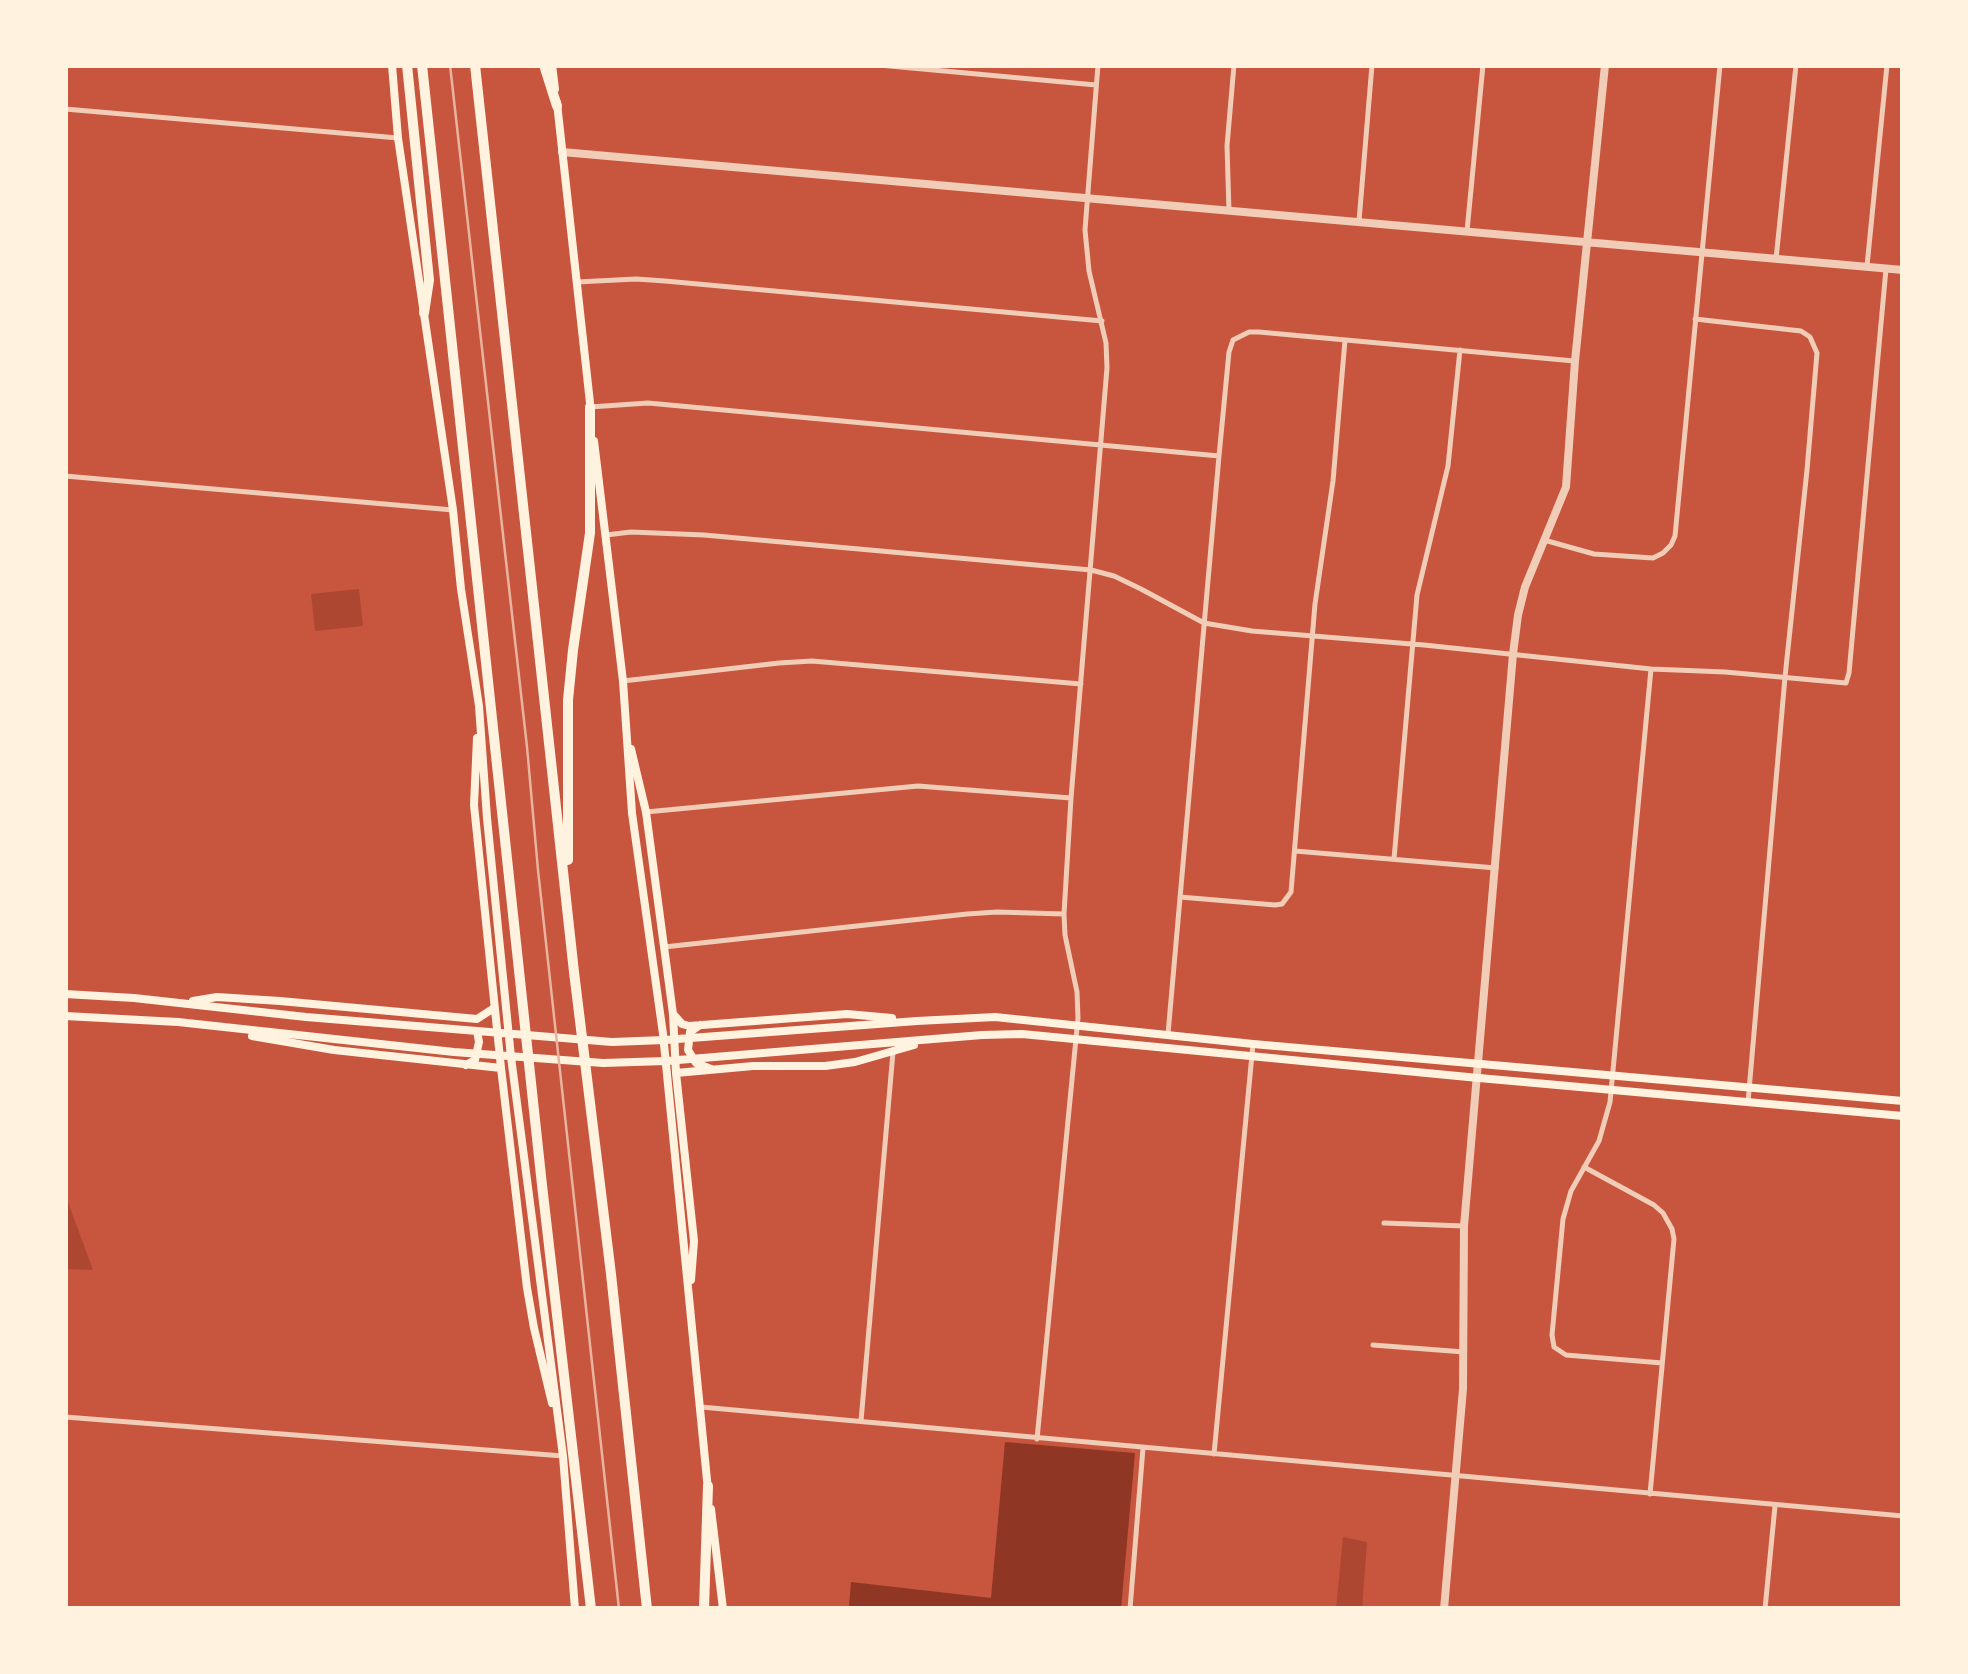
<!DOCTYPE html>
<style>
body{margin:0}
#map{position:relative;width:1968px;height:1674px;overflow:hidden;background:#c8553d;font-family:Quicksand,sans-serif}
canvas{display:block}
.frame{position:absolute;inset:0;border:68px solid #fff3e0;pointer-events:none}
</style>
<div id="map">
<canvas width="1968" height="1674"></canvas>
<div class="frame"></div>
</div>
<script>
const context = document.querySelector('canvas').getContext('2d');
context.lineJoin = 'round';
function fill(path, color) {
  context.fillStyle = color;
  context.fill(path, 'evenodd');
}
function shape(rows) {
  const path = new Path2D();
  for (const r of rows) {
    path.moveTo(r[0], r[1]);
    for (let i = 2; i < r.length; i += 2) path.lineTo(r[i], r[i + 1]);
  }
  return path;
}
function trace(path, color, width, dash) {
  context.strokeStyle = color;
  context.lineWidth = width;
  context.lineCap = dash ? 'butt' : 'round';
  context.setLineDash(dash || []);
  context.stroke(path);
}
fill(shape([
 [359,589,363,626,315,631,311,594],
 [65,1194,93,1270,65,1269],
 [1343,1537,1367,1542,1362,1609,1336,1609]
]), '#ae4732');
fill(shape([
 [1005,1442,1135,1453,1121,1609,874,1609,849,1607,851,1582,991,1598]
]), '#8f3625');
trace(shape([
 [879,65,1096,85],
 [65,109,398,138],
 [1229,211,1227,146,1234,65],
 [1359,221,1372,65],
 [1467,231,1483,65],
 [1776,259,1796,65],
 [1867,266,1887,65],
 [577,282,636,279,665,281,1102,321],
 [1695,319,1801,331,1810,337,1817,353,1807,470,1785,677,1748,1102],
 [590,407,648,403,1219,456],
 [65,476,453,510],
 [606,535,631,532,704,535,1091,570,1114,576,1141,589,1204,623,1252,631,1424,645,1651,669,1725,672,1846,683,1849,673,1886,269],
 [1544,540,1594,554,1653,558,1663,553,1671,545,1675,536,1720,65],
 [1651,669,1610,1102,1599,1141,1571,1191,1563,1219,1552,1335,1554,1347,1566,1355,1662,1363],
 [623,681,779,663,812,661,1081,684],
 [646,812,918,786,1071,798],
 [1295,851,1496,868],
 [1394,859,1417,595,1448,466,1460,350],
 [1180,897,1275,905,1282,904,1291,892,1315,604,1333,481,1345,340],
 [664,947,967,914,997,912,1064,914],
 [1168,1034,1219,456,1229,352,1233,340,1249,332,1259,332,1574,361],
 [1584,1167,1654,1205,1663,1213,1672,1229,1674,1239,1650,1494],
 [1384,1223,1464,1226],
 [1373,1345,1464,1352],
 [701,1407,1903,1516],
 [65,1417,563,1456],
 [861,1421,893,1052],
 [1037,1439,1078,1018,1077,992,1065,935,1064,914,1071,798,1107,368,1106,343,1089,271,1085,230,1098,65],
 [1214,1454,1253,1044],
 [1130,1609,1143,1448],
 [1765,1609,1775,1506]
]), '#f1ccb7', 5);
trace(shape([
 [562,152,1903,270],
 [1444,1609,1463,1389,1464,1226,1513,654,1518,615,1525,587,1566,487,1575,361,1605,65]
]), '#f1ccb7', 8);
trace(shape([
 [392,65,398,138,453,510,461,589,479,706,487,818,511,1057,563,1456,575,1609],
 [552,65,555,89],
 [557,103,591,412],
 [594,441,623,681,632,813,663,1034,708,1490],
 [477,738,474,805,501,1068,527,1288,534,1328,552,1403],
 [631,749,646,812,673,1014,676,1073,694,1241,691,1280],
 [65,994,134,998,306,1017,612,1042,664,1040,917,1021,995,1017,1253,1044,1903,1101],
 [193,1001,217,997,280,1001,477,1019,494,1008],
 [673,1014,682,1024,689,1026,847,1014,892,1018],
 [65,1016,178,1022,454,1052,603,1063,666,1061,982,1035,1022,1034,1468,1077,1903,1116],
 [700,1025,690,1032,688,1050,696,1063,711,1069],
 [252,1036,334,1050,501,1068],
 [466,1065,475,1060,479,1042,477,1031],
 [676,1073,753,1066,825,1066,855,1062,914,1045],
 [711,1509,723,1609]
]), '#fff3e0', 8);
trace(shape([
 [407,65,429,280,424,313],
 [422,65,542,1185,591,1609],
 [475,65,574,972,611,1274,647,1609],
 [544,65,557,106],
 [568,860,568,700,573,650,590,533,590,407],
 [704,1609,708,1486]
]), '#fff3e0', 10);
trace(shape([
 [450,65,527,747,538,870,619,1609]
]), '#e9b49f', 2.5);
</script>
